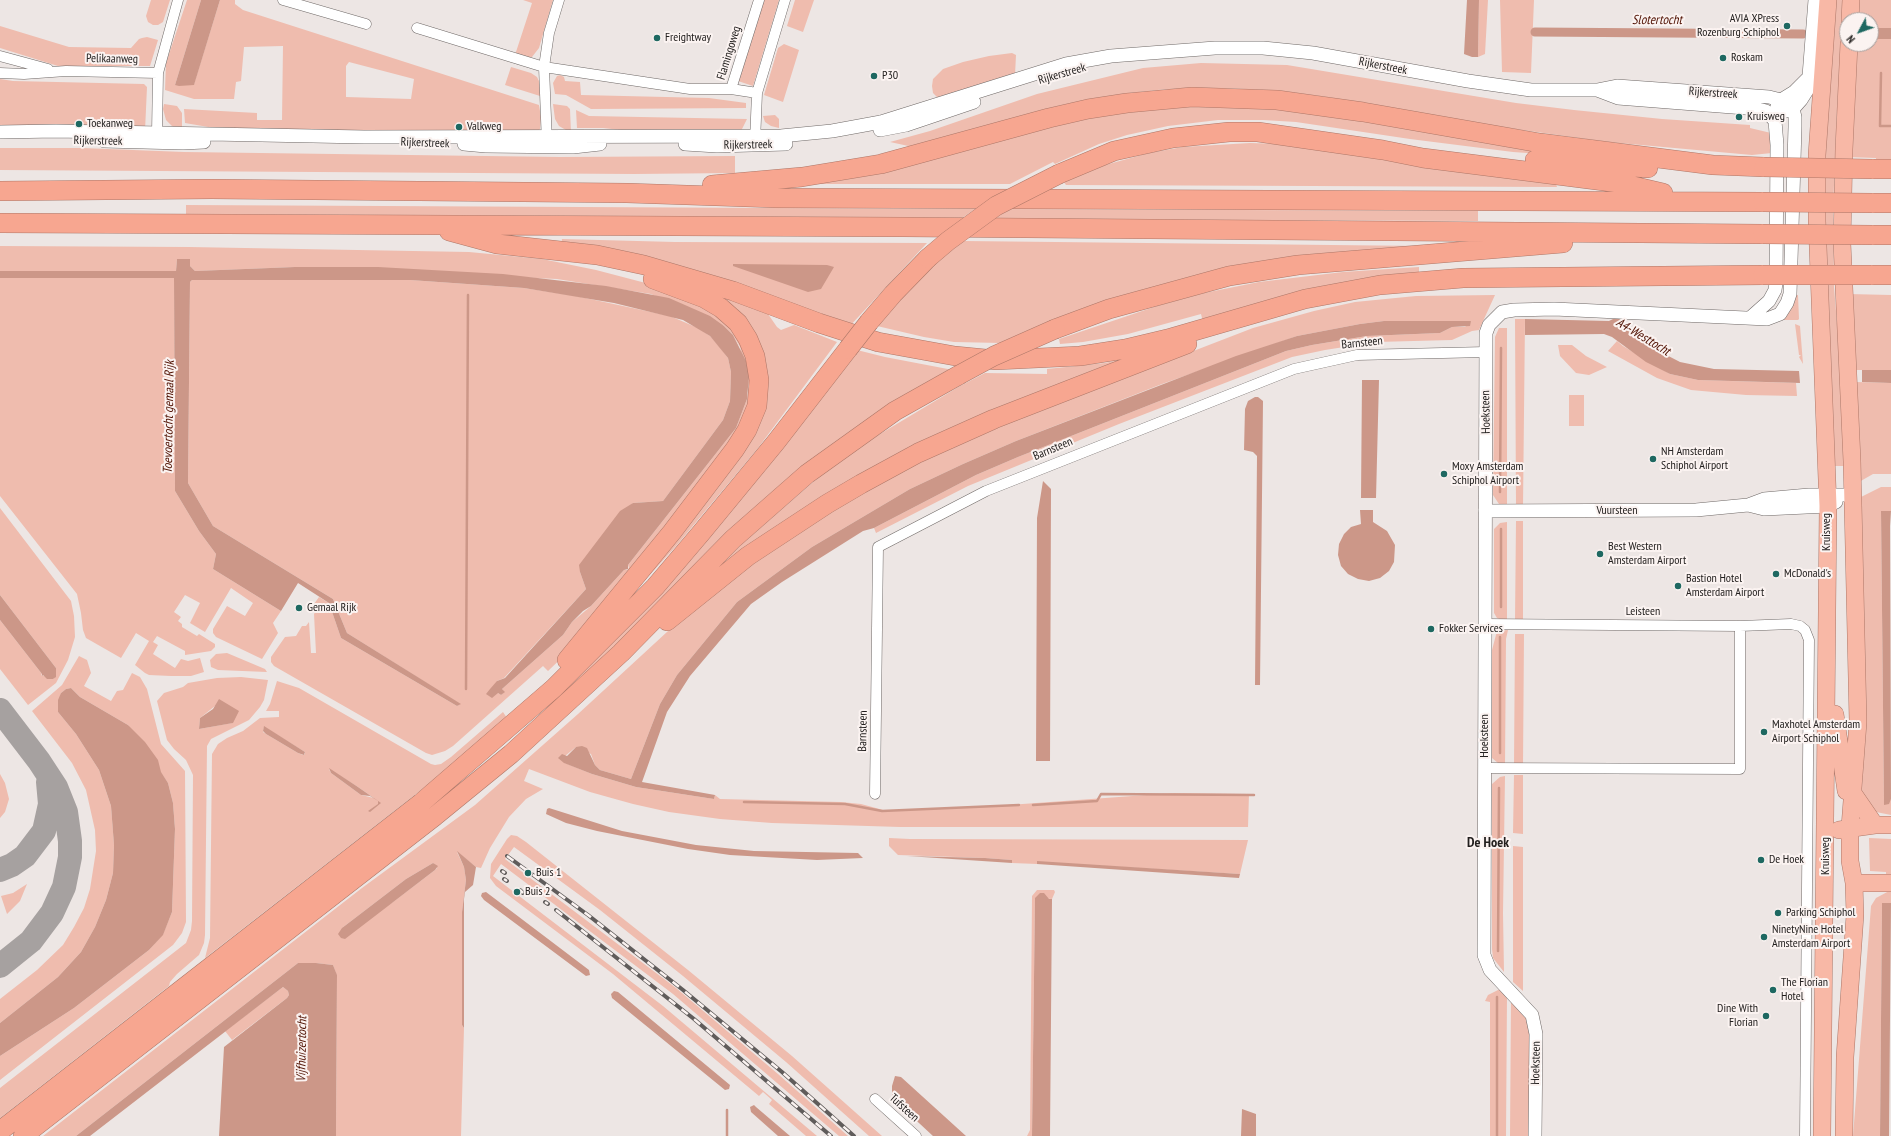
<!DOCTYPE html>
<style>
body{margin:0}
#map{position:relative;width:1891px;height:1136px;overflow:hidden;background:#ede6e4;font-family:"PT Sans Narrow",sans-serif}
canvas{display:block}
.north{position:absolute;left:1839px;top:12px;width:40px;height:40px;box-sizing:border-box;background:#fbf3f1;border:1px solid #a59f9d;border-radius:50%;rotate:229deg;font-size:11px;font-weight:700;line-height:16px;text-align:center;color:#23201f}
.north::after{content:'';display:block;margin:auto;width:14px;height:18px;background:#1e6861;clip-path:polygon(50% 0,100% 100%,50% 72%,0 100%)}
</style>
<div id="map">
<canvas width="1891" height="1136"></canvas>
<div class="north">N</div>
</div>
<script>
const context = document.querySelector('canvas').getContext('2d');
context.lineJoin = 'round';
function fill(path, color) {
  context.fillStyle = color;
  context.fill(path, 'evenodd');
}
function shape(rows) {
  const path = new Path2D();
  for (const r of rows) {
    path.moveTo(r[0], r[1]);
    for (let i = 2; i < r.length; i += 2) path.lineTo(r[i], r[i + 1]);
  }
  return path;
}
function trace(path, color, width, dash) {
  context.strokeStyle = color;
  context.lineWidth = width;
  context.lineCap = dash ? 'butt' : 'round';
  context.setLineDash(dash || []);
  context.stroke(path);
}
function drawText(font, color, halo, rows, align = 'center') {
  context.font = font + ' "PT Sans Narrow",sans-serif';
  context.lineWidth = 4;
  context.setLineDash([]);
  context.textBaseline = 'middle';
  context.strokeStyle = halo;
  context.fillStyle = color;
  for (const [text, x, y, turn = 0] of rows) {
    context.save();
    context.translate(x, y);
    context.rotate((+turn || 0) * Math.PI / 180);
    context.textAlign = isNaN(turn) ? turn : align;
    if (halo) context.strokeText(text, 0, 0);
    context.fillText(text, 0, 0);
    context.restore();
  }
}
fill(shape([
 [151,0,170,0,163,22,158,25,153,25,148,22,146,16],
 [187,0,201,0,175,85,194,84,220,0,235,0,235,4,243,10,539,105,541,117,540,129,538,132,220,129,185,123,184,109,257,113,257,120,282,120,283,46,244,47,241,81,236,82,234,99,194,99,165,90,166,63],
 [349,62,414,79,411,99,346,97,346,66],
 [523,0,553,0,539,48,532,57,528,58,515,55,532,3],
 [763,0,779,0,753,86,738,81],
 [795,0,814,0,803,32,787,26],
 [1479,0,1488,0,1485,54,1478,57],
 [1500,0,1534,0,1531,73,1502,72],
 [1835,0,1845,0,1837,110,1833,210,1834,287,1842,384,1845,466,1834,466,1823,209,1826,122],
 [1859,0,1891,0,1891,28,1871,28,1871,20,1858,20],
 [0,26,69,47,131,48,139,39,142,38,147,37,158,40,150,66,58,66,0,48],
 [1871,39,1891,39,1891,160,1876,160,1876,158,1848,157,1856,44,1871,44],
 [784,44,799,50,783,102,764,95,778,48],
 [1012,53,1016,55,1015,75,938,98,933,93,932,86,933,79,943,69,963,62,989,56],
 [1201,63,1287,65,1516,103,1574,110,1662,119,1750,125,1750,128,1771,133,1772,153,1752,155,1608,142,1501,127,1326,97,1281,91,1227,88,1167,89,1129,93,1058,106,913,147,890,142,930,131,1037,94,1143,68],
 [511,67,531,73,537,77,540,83,540,96,505,85],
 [560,75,564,77,565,81,580,82,581,95,709,98,746,103,746,108,591,109,566,95,555,94,553,83,557,76],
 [0,79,13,81,144,84,147,87,145,131,0,127],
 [164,104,177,106,182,113,182,131,176,130,166,120,163,109],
 [553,104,567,106,570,109,571,133,559,126,555,119],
 [1149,106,1279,106,1598,158,1513,152,1410,139,1296,122,1263,120,1218,120,1168,126,1127,135,1099,144,1055,164,1053,162,1010,184,811,184,1026,130],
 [576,110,589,116,747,119,741,131,639,132,603,128,577,128],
 [775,115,779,119,779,128,771,126,765,122,763,116],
 [1250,143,1281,144,1556,184,1557,187,1066,185,1063,181,1098,167,1149,153,1183,147],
 [0,148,82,148,184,152,560,157,735,156,735,173,634,174,0,170],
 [186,205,975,209,962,218,186,214],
 [1005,209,1478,211,1478,221,989,219],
 [562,239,675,242,927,243,848,328,561,244],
 [963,241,1423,246,1343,253,1001,343,954,342,924,337,877,326,929,268],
 [0,246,189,247,469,252,542,259,596,270,680,292,736,326,757,380,745,429,573,647,548,671,543,666,453,746,445,751,432,755,426,753,274,666,271,662,271,657,285,637,296,636,302,626,306,626,309,622,311,653,316,653,314,614,318,607,314,604,319,597,329,603,341,638,457,706,460,704,347,633,333,599,213,526,188,483,190,282,192,280,410,280,524,288,576,296,670,316,698,328,710,336,720,347,728,358,731,372,730,401,723,420,663,501,633,503,580,572,586,589,504,678,497,681,498,693,501,695,504,692,502,689,563,635,572,622,591,606,624,570,627,570,629,568,628,565,736,428,747,399,749,387,740,347,733,335,724,326,651,294,557,279,295,267,195,271,190,266,190,259,177,259,176,271,0,271],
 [1419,267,1419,273,1203,322,1201,314,1128,334,1083,342,1060,344,1059,339,1157,306,1199,294,1259,282,1343,272],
 [0,278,174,278,175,491,199,531,216,554,213,569,281,611,273,623,278,633,262,659,216,637,213,633,213,629,227,606,245,616,253,603,231,588,205,632,190,623,200,603,185,595,174,612,181,617,178,621,182,624,182,627,197,636,199,634,215,644,215,647,211,651,185,655,185,651,157,636,153,642,158,645,153,654,175,668,181,659,188,661,200,658,204,672,191,676,171,676,149,675,145,673,135,665,149,641,136,633,121,658,86,638,83,630,81,613,77,594,0,496],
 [1848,294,1891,295,1891,370,1855,370],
 [1495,295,1479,330,1472,331,1452,340,1376,342,1325,350,1292,357,1119,424,968,486,876,533,874,528,976,475,1018,457,1286,351,1312,345,1367,336,1440,333,1452,327,1465,327,1471,321,1384,321,1360,324,1297,336,1162,384,1016,441,963,464,910,489,812,547,737,602,677,675,660,704,631,779,600,770,595,765,591,754,576,747,565,756,565,763,592,774,636,787,714,799,715,795,720,799,841,802,861,804,887,811,995,806,1174,793,1249,794,1248,827,900,827,772,823,720,819,669,812,633,804,590,792,529,769,524,781,543,789,526,799,509,817,490,848,481,868,476,867,457,852,464,867,466,880,462,912,462,1025,464,1028,461,1136,336,1136,337,976,333,965,316,963,298,963,76,1136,43,1136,362,888,475,805,578,714,680,620,759,558,852,499,930,457,1025,416,1253,328,1314,311,1355,302,1416,296],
 [433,863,437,868,435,870,393,902,342,928,406,879],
 [1793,295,1798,295,1799,319,1798,320,1783,320,1783,315],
 [720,296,768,314,777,327,781,330,794,325,837,342,758,448,677,545,606,623,738,450,762,379],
 [1515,319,1525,319,1523,506,1516,506],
 [1795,324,1800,326,1803,364,1799,357,1801,355,1799,355],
 [1499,328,1507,328,1507,506,1499,504,1493,495,1495,337],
 [1617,341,1623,346,1670,374,1698,380,1796,383,1797,396,1746,395,1691,390,1657,378,1608,351],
 [1558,345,1572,345,1586,356,1607,367,1589,375,1576,373,1560,356],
 [857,350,885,357,953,370,913,392,648,614,559,700,556,697],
 [1165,350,960,431,699,588,745,541,826,471,875,437,960,386,985,373,1047,374,1047,369,1105,363],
 [1856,382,1891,383,1891,474,1873,474,1859,482],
 [1569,395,1584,395,1584,426,1569,426],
 [1881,487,1891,487,1891,511,1881,512,1884,804,1891,799,1891,815,1876,812,1869,805,1862,793,1863,606,1859,498],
 [0,508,71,601,74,616,75,637,68,660,56,683,28,705,0,669,0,620,42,674,41,675,53,679,55,677,56,668,0,595],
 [1516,521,1523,521,1523,620,1515,620],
 [1507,522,1507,620,1502,620,1497,618,1494,613,1494,529,1500,523],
 [1508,630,1506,639,1505,765,1498,763,1492,758,1492,650,1497,631],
 [1515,634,1524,634,1523,765,1514,765],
 [227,653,265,669,267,672,218,670,211,667,210,660,216,654],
 [79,656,87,660,91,673,84,686,111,701,117,691,123,690,132,673,140,677,147,689,161,744,185,771,186,922,182,933,173,945,0,1080,0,1056,74,1008,149,950,163,934,172,912,175,829,173,803,168,783,128,725,80,697,71,688,66,689,61,693,58,712,76,734,99,770,111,806,114,845,113,873,106,900,95,927,81,952,58,977,0,1023,0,999,37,970,63,945,74,927,84,908,90,889,96,851,95,830,86,790,72,763,32,711,62,685],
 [241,677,268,680,264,700,260,707,249,720,211,739,207,746,205,935,204,943,199,955,177,974,170,982,169,986,0,1118,0,1088,186,943,191,930,192,921,193,775,186,760,174,749,167,740,157,701,164,693,183,687,188,683,217,678],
 [215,706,232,723,199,729,200,718],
 [277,681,299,688,431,764,435,765,441,764,451,757,503,712,507,718,443,773,205,958,210,938,212,754,218,744,227,738,243,731,260,718,279,717,279,711,266,711,270,704],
 [264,727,305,752,305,754,303,755,298,753,266,734,263,732],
 [329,769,358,787,374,798,361,795,331,773],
 [0,774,5,783,9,799,5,812,0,818],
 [1514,775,1523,775,1523,834,1513,833],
 [1505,776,1503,913,1504,972,1493,958,1492,949,1492,784,1500,777],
 [511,835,517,836,526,842,688,970,792,1056,882,1136,869,1136,786,1062,683,976,600,910,514,847,505,859,676,988,778,1074,848,1136,839,1136,673,994,501,864,493,876,663,1006,817,1136,806,1136,769,1104,772,1100,763,1092,759,1096,613,974,496,886,490,878,491,864,507,839],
 [889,838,910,839,1248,840,1240,874,1037,862,1037,864,1012,863,1012,860,985,858,898,855,889,846],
 [1869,838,1891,839,1891,879,1886,879,1886,872,1870,871],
 [1513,846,1523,847,1523,991,1513,982],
 [27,884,20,901,7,914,1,896,13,893],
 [1037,890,1054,890,1055,892,1052,899,1035,898,1032,1136,1027,1136,1030,1130,1032,896],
 [1891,890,1891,903,1882,903,1880,1136,1853,1136,1871,906,1876,898],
 [283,987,288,991,289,995,287,998,232,1040,225,1031],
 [1500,989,1507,995,1506,1136,1490,1136,1490,1002,1485,1001,1488,995],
 [1511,998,1529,1021,1529,1136,1510,1136]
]), '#efbcae');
fill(shape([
 [201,0,220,0,194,85,179,86,175,85],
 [1467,0,1479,0,1478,57,1472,57,1464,54],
 [1871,28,1891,28,1891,39,1871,39],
 [177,259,190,259,190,266,195,271,295,267,378,267,503,274,606,286,669,298,710,316,724,326,733,335,746,361,749,375,747,399,736,428,628,565,628,569,624,570,591,606,583,611,572,622,563,635,502,689,505,692,501,695,498,693,492,698,486,694,490,689,497,681,505,678,586,589,580,572,579,565,620,511,633,503,663,501,723,420,730,401,731,372,728,358,710,336,683,320,614,303,524,288,410,280,192,280,190,282,188,483,213,526,333,599,347,633,461,704,457,706,341,638,329,603,298,583,281,611,213,569,216,554,199,531,175,491,174,278,0,278,0,271,176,271],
 [733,264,827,265,834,267,821,289,808,292,733,266],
 [1617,317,1651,347,1680,362,1714,369,1799,371,1800,383,1698,380,1670,374,1646,362,1612,337,1604,334,1525,335,1525,319,1609,321],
 [1384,321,1471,321,1470,326,1452,327,1440,333,1367,336,1312,345,1286,351,1018,457,976,475,874,528,863,531,782,582,751,604,690,676,667,712,642,782,715,795,714,799,636,787,592,774,564,763,558,758,562,754,567,756,576,747,582,746,587,748,595,765,600,770,631,779,660,704,677,675,737,602,812,547,910,489,963,464,1016,441,1236,356,1297,336,1360,324],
 [1862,370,1891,370,1891,383,1862,382],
 [1362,380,1379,380,1376,498,1361,498],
 [1255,397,1258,397,1263,401,1260,685,1255,685,1257,456,1253,452,1244,450,1245,409,1248,401],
 [1043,481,1051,489,1050,761,1036,761,1037,518],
 [1360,510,1373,510,1373,522,1387,531,1395,545,1394,562,1389,571,1380,578,1369,581,1358,579,1348,574,1341,566,1338,555,1339,544,1344,534,1351,527,1361,524],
 [1881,511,1891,511,1890,526,1891,799,1889,804,1884,805],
 [0,595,56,668,56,677,53,679,47,679,43,675,42,676,42,674,0,620],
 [71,688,80,697,128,725,145,742,158,760,161,772,168,783,173,803,175,829,172,912,163,935,149,950,74,1008,0,1056,0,1023,58,977,81,952,95,927,106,900,113,873,114,845,111,806,99,770,76,734,58,712,58,700,61,693,66,689],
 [219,699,239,711,233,723,199,729,200,718,213,709],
 [264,726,305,752,304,755,298,753,266,734,263,731],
 [329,768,358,787,381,803,370,812,368,811,378,804,378,801,370,796,361,795,331,773],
 [549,808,622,831,696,845,754,851,858,853,863,858,817,860,730,855,688,849,597,831,566,823,546,814,547,809],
 [457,851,476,867,473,885,465,892,464,899,464,1028,462,1025,462,912,466,880,464,867],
 [907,856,985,858,1012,860,1012,863],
 [1037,861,1240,874,1239,878,1037,864],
 [433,863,438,866,435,870,345,939,341,938,338,934,342,928,406,879],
 [486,892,589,970,590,975,586,976,484,900,481,896,482,893],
 [1040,893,1044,893,1049,899,1052,899,1050,1136,1032,1136,1035,898],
 [1882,903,1891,903,1889,1136,1880,1136],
 [298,963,316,963,333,965,337,975,336,1136,219,1136,224,1047,287,998,289,995,288,991,283,987,90,1136,76,1136],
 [614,991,618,992,730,1085,729,1089,725,1090,612,998,611,994],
 [895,1076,901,1077,966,1136,933,1136,892,1098,892,1086],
 [754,1105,756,1107,790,1136,778,1136,751,1112,750,1107],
 [1242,1109,1256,1114,1256,1136,1241,1136]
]), '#cc9788');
trace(shape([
 [1881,73,1880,126,1891,126],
 [1500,492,1501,348],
 [1501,607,1501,529],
 [1500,637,1500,753],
 [466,689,468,295],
 [744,802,845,804,882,811,1019,805],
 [1033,805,1097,801,1101,794,1254,795],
 [1498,951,1499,788],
 [727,1136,727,1110],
 [1497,1136,1497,997]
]), '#cc9788', 2.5);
trace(shape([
 [1535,32,1803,34]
]), '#cc9788', 9);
trace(shape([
 [0,710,39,761,56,787,66,812,70,841,70,857,64,887,52,913,31,941,0,966],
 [0,870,12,865,25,856,44,831,50,804,48,782]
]), '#a6a1a0', 24);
const minor = shape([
 [283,0,366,24],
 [417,28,544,67,690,89,731,89],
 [0,56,48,69],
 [0,73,24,74,66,71,158,73],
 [757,93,731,89,759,0],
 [157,133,158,73,178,0],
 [755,142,757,93,785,0],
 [547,144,544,67,549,33,559,0],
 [1485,624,1740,626,1791,624,1800,626,1805,630,1809,640,1805,1136],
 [1485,768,1740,769,1740,626],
 [875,794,878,547,986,491,1294,369,1357,355,1486,352],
 [875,1099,916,1136]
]);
const tertiary = shape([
 [1597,90,1618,98,1758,109,1766,111,1775,121,1777,145,1776,283,1775,290,1769,301,1751,317],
 [1777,106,1781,100,1794,92,1808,78],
 [1771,115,1793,109,1801,100,1808,89,1815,0],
 [880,130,906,125,974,102],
 [0,132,56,131,364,137,781,136,832,131,881,122,1066,64,1111,56,1215,48,1263,48,1313,53,1468,81,1531,90,1597,90,1617,86,1769,97,1781,100,1793,109,1795,117,1795,127,1790,294,1787,303,1780,314,1767,319,1554,309,1514,310,1502,312,1489,325,1486,333,1484,955,1490,970,1532,1015,1536,1034,1535,1136],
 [104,141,183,143,204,142],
 [464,144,486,146,573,147,600,144],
 [685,144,717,146,786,144],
 [1748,505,1764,509,1828,506,1836,502],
 [1485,511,1696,510,1748,505,1764,499,1809,495,1852,495]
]);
const trunk = shape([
 [1850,20,1851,0],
 [1835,714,1846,791],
 [1853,793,1875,825],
 [1839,830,1875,825,1891,825],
 [1854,883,1891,883],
 [1822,1136,1828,506,1817,221,1817,155,1828,0],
 [1844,1136,1845,1057,1855,915,1854,883,1850,861,1850,827,1858,722,1852,461,1842,243,1844,149,1849,44]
]);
const motorway = shape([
 [1535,160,1648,168],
 [1872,169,1891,169],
 [1059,174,1114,151,1173,138,1229,132,1258,132,1383,150,1423,158,1620,183,1663,193],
 [712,185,802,177,881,164,1049,118,1088,109,1127,103,1192,97,1277,100,1363,112,1540,143,1713,165,1764,167],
 [0,191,211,189,627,193,776,198,1763,202],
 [1872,203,1891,203],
 [0,223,904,227,1763,234],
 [449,231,497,244,597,255,644,265,733,291,819,323,878,342,955,356,996,360,1080,356,1125,349,1167,339,1305,299,1380,285,1463,278,1763,275],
 [1872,235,1891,235],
 [1871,275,1891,275],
 [869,322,893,294,928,258],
 [1055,329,1109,309,1229,276,1298,265,1563,243],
 [667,621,748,556,827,504,861,484,918,453,994,419,1187,344],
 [567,660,672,532,735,449,747,430,757,406,759,380,755,356,748,339,738,323,721,308,704,298,653,279],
 [0,1131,421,803,554,688,655,587,701,533,776,442,848,349],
 [23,1136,435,816,511,754,621,653,733,539,807,474,895,411,959,375]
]);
trace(minor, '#6f6967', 11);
trace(tertiary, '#6f6967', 14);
trace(trunk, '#ad7768', 18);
trace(motorway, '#ad7768', 20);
trace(minor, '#fff', 10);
trace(tertiary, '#fff', 13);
trace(trunk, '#f8b8a6', 17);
trace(motorway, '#f7a690', 19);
const rail = shape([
 [507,856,588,915,683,990,782,1072,854,1136],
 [502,871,505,873],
 [504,879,507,881],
 [520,890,523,893],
 [529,890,532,893],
 [545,902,548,904],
 [556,910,694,1019,831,1136]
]);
trace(rail, '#605c5b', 4);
trace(rail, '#fbf3f1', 2.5, [8]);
const motorwayBridge = shape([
 [1764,167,1872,169],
 [1763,202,1872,203],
 [1763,234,1872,235],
 [928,258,948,241,996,206,1059,174],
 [1763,275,1871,275],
 [848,349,869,322],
 [959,375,994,356,1055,329]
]);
trace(motorwayBridge, '#ad7768', 20, []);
trace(motorwayBridge, '#f7a690', 19);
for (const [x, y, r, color] of [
 [1787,26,4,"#1e6861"],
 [657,38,4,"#1e6861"],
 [1723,58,4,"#1e6861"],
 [874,76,4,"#1e6861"],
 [1739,117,4,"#1e6861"],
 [79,124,4,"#1e6861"],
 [459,127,4,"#1e6861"],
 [1653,459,4,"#1e6861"],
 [1444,474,4,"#1e6861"],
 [1600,554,4,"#1e6861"],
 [1776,574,4,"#1e6861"],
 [1678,586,4,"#1e6861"],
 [299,608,4,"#1e6861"],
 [1431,629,4,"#1e6861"],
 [1764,732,4,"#1e6861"],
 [1761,860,4,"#1e6861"],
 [528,873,4,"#1e6861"],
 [517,892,4,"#1e6861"],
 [1778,913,4,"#1e6861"],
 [1764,937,4,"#1e6861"],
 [1773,990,4,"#1e6861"],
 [1766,1016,4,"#1e6861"]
]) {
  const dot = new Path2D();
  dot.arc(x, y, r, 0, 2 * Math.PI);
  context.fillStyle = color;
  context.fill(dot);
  trace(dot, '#fbf3f1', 1.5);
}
drawText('12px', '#23201f', '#fbf3f1', [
 ["AVIA XPress",1779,19,"right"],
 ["Rozenburg Schiphol",1779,33,"right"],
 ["Freightway",665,38],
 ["Roskam",1731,58],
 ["P30",882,76],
 ["Kruisweg",1747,117],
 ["Toekanweg",87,124],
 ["Valkweg",467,127],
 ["NH Amsterdam",1661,452],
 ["Schiphol Airport",1661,466],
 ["Moxy Amsterdam",1452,467],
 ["Schiphol Airport",1452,481],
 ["Best Western",1608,547],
 ["Amsterdam Airport",1608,561],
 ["McDonald's",1784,574],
 ["Bastion Hotel",1686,579],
 ["Amsterdam Airport",1686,593],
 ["Gemaal Rijk",307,608],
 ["Fokker Services",1439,629],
 ["Maxhotel Amsterdam",1772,725],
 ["Airport Schiphol",1772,739],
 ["De Hoek",1769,860],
 ["Buis 1",536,873],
 ["Buis 2",525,892],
 ["Parking Schiphol",1786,913],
 ["NinetyNine Hotel",1772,930],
 ["Amsterdam Airport",1772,944],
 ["The Florian",1781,983],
 ["Hotel",1781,997],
 ["Dine With",1758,1009,"right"],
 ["Florian",1758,1023,"right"]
], 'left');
drawText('12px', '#23201f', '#fbf3f1', [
 ["Flamingoweg",729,53,-73],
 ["Pelikaanweg",112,59,1],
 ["Rijkerstreek",1383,66,11],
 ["Rijkerstreek",1062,74,-16],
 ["Rijkerstreek",1713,93,4],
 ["Rijkerstreek",98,141,1],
 ["Rijkerstreek",425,143,2],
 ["Rijkerstreek",748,145,-1],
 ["Barnsteen",1362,343,-6],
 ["Hoeksteen",1486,412,-91],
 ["Barnsteen",1053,449,-23],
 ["Vuursteen",1617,511],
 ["Kruisweg",1827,532,-90],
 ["Leisteen",1643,612],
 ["Barnsteen",863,731,-89],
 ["Hoeksteen",1485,736,-90],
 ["Kruisweg",1826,856,-90],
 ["Hoeksteen",1536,1063,-89],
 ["Tufsteen",904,1108,42]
]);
drawText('italic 13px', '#4f1000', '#fbf3f1', [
 ["Slotertocht",1657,20],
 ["A4-Westtocht",1643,337,31],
 ["Toevoertocht gemaal Rijk",169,417,-89],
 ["Vijfhuizertocht",302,1049,-89]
]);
drawText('bold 14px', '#23201f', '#fbf3f1', [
 ["De Hoek",1488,843]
]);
</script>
